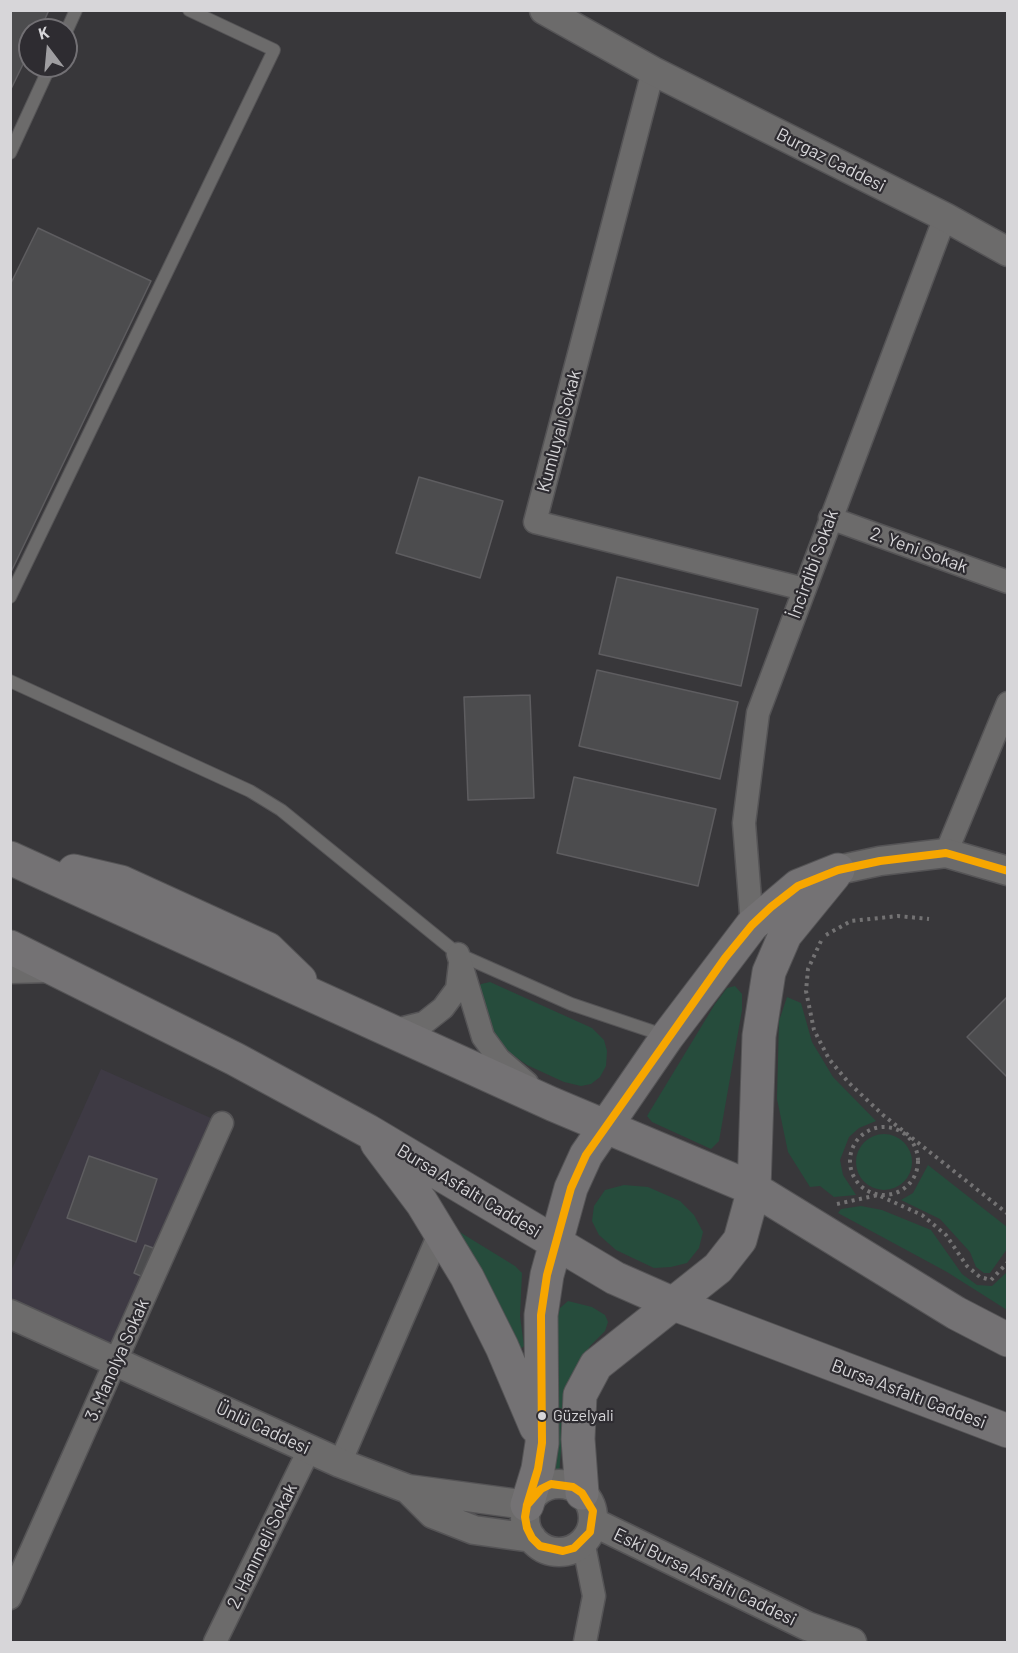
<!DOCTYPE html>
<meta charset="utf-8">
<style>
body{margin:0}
#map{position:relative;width:1018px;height:1653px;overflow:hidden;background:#38373a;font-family:Barlow,sans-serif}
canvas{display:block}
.frame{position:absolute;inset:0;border:12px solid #d7d6d9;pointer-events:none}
.north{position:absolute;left:18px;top:18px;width:60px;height:60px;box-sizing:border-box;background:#2e2c31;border:2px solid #727074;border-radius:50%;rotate:344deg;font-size:16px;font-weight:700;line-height:24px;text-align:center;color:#d7d6d9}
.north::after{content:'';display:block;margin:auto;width:21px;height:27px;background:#9f9ea1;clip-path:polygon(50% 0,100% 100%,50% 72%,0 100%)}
</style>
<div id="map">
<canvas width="1018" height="1653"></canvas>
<div class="frame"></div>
<div class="north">K</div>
</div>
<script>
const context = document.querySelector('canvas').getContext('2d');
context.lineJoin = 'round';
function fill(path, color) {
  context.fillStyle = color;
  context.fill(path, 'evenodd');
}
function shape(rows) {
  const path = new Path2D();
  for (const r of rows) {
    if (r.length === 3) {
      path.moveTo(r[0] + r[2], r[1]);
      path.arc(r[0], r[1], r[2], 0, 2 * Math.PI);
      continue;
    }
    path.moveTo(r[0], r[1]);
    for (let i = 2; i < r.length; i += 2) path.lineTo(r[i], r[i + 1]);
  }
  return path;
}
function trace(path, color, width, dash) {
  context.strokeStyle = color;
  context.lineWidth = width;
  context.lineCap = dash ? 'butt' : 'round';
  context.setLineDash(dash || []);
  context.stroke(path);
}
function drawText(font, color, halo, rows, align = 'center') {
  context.font = font + ' Barlow,sans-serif';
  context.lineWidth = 4.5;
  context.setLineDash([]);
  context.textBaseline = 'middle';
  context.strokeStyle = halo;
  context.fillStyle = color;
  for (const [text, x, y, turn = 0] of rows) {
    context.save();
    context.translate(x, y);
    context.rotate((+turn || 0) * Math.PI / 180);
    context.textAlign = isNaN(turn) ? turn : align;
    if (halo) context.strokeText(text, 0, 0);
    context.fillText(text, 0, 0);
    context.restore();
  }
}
fill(shape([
 [101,1069,222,1123,116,1361,11,1314,11,1271]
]), '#3e3a44');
fill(shape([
 [490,982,592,1028,604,1040,607,1051,606,1066,600,1077,591,1084,581,1086,564,1082,527,1065,507,1051,492,1033,477,990,481,984],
 [735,986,742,994,742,1010,719,1141,711,1149,652,1122,647,1116,715,1004,727,988],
 [787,997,801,1003,812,1042,833,1077,876,1121,859,1128,849,1137,840,1160,843,1175,856,1195,834,1197,820,1186,810,1187,788,1152,777,1099,779,1021],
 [884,1162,28],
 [928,1165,1007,1227,1007,1249,990,1273,984,1273,976,1267,970,1252,940,1219,901,1200,913,1193],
 [624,1185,648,1187,680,1201,694,1215,703,1232,699,1248,687,1263,671,1267,654,1268,616,1250,599,1235,592,1221,594,1206,605,1190],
 [861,1206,882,1210,931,1230,962,1274,977,1285,992,1286,1007,1272,1007,1310,947,1272,838,1213,841,1209],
 [458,1231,515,1266,522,1273,520,1316,524,1346,517,1352],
 [568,1301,592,1307,605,1315,608,1322,605,1331,590,1346,575,1375,565,1405,559,1474,553,1470,557,1321,560,1308]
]), '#264c3c');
const building = shape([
 [10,10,49,10,40,30,30,30,30,50,10,91,10,10],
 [38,228,151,281,10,574,10,285,38,228],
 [419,477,503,501,480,578,396,553,419,477],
 [617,577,758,609,741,686,599,654,617,577],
 [597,670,738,702,720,779,579,746,597,670],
 [530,695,534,798,468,800,464,697,530,695],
 [574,777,716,809,698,886,557,853,574,777],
 [1008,996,1008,1078,967,1037,1008,996],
 [89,1156,157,1179,136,1242,67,1218,89,1156],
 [145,1245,164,1252,152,1281,134,1273,145,1245]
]);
fill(building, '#4c4c4e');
trace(building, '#5e5d60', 1.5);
const service = shape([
 [66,32,76,10],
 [10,153,50,66],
 [10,597,274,50,189,10],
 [10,681,250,791,281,810,458,954,571,1004,666,1036]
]);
const minor = shape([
 [653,71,535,522,804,589],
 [830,518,1008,582],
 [946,853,1008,703],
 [752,925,744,823,758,713,945,217],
 [458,954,483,1037,499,1059,527,1083],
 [10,972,51,971],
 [392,1031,424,1023,443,1008,457,989,460,964],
 [340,1463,440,1232],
 [583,1541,594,1596,585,1642],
 [10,1598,222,1123],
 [215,1642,309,1450]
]);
const tertiary = shape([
 [544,10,653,71,945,217,1008,252],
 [838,870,880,861,946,853,1008,871],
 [10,1314,340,1463,408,1489,527,1505],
 [559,1518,34],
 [408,1489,433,1514,474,1530,532,1538],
 [593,1522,807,1626,852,1642]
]);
const trunk = shape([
 [10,858,552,1104,754,1189,956,1313,1008,1340],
 [74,871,121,882,268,949,300,980],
 [10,947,235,1059,368,1131,615,1278,674,1304,1008,1431],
 [377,1143,422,1203,467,1277,502,1347,536,1427],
 [582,1493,578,1439,580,1395,596,1365,718,1268,740,1240,754,1189,759,1036,769,972,785,935,834,875],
 [527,1505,538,1469,542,1443,541,1315,547,1275,571,1188,586,1155,667,1037,752,925,798,886,838,870]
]);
trace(service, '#555456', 14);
trace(minor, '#555456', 25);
trace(tertiary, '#555456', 31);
trace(trunk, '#555456', 35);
trace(shape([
 [826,935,851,921,898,916,929,919],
 [821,941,808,969,806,991,814,1030,829,1059,849,1083,883,1115,1008,1214],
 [884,1161,34],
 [837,1204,878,1195,922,1215,946,1235,967,1266,980,1277,991,1280,1008,1262]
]), '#737273', 4, [3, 4.5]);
trace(service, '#6c6b6b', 12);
trace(minor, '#6c6b6b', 22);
trace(tertiary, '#6c6b6b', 28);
trace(trunk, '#747274', 33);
trace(shape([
 [527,1505,541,1489,551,1484,573,1487,582,1493,593,1511,590,1532,574,1548,563,1551,540,1546,532,1538,527,1528,525,1517,527,1505,538,1469,542,1443,541,1315,547,1275,571,1188,586,1155,725,958,752,925,771,907,798,886,838,870,880,861,946,853,1008,871]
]), '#f7a600', 8);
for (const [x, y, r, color] of [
 [542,1416,5,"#d7d6d9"]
]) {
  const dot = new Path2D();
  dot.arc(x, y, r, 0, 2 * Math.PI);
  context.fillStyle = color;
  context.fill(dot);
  trace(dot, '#2e2c31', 2);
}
drawText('16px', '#d7d6d9', '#2e2c31', [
 ["Güzelyali",553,1416]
], 'left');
drawText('18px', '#d7d6d9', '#2e2c31', [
 ["Burgaz Caddesi",831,160,27],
 ["Kumluyalı Sokak",559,431,-75],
 ["2. Yeni Sokak",919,550,20],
 ["İncirdibi Sokak",813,564,-70],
 ["Bursa Asfaltı Caddesi",469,1191,31],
 ["3. Manolya Sokak",117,1360,-66],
 ["Bursa Asfaltı Caddesi",909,1394,21],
 ["Ünlü Caddesi",263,1428,25],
 ["2. Hanımeli Sokak",262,1546,-64],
 ["Eski Bursa Asfaltı Caddesi",705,1577,26]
]);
</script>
